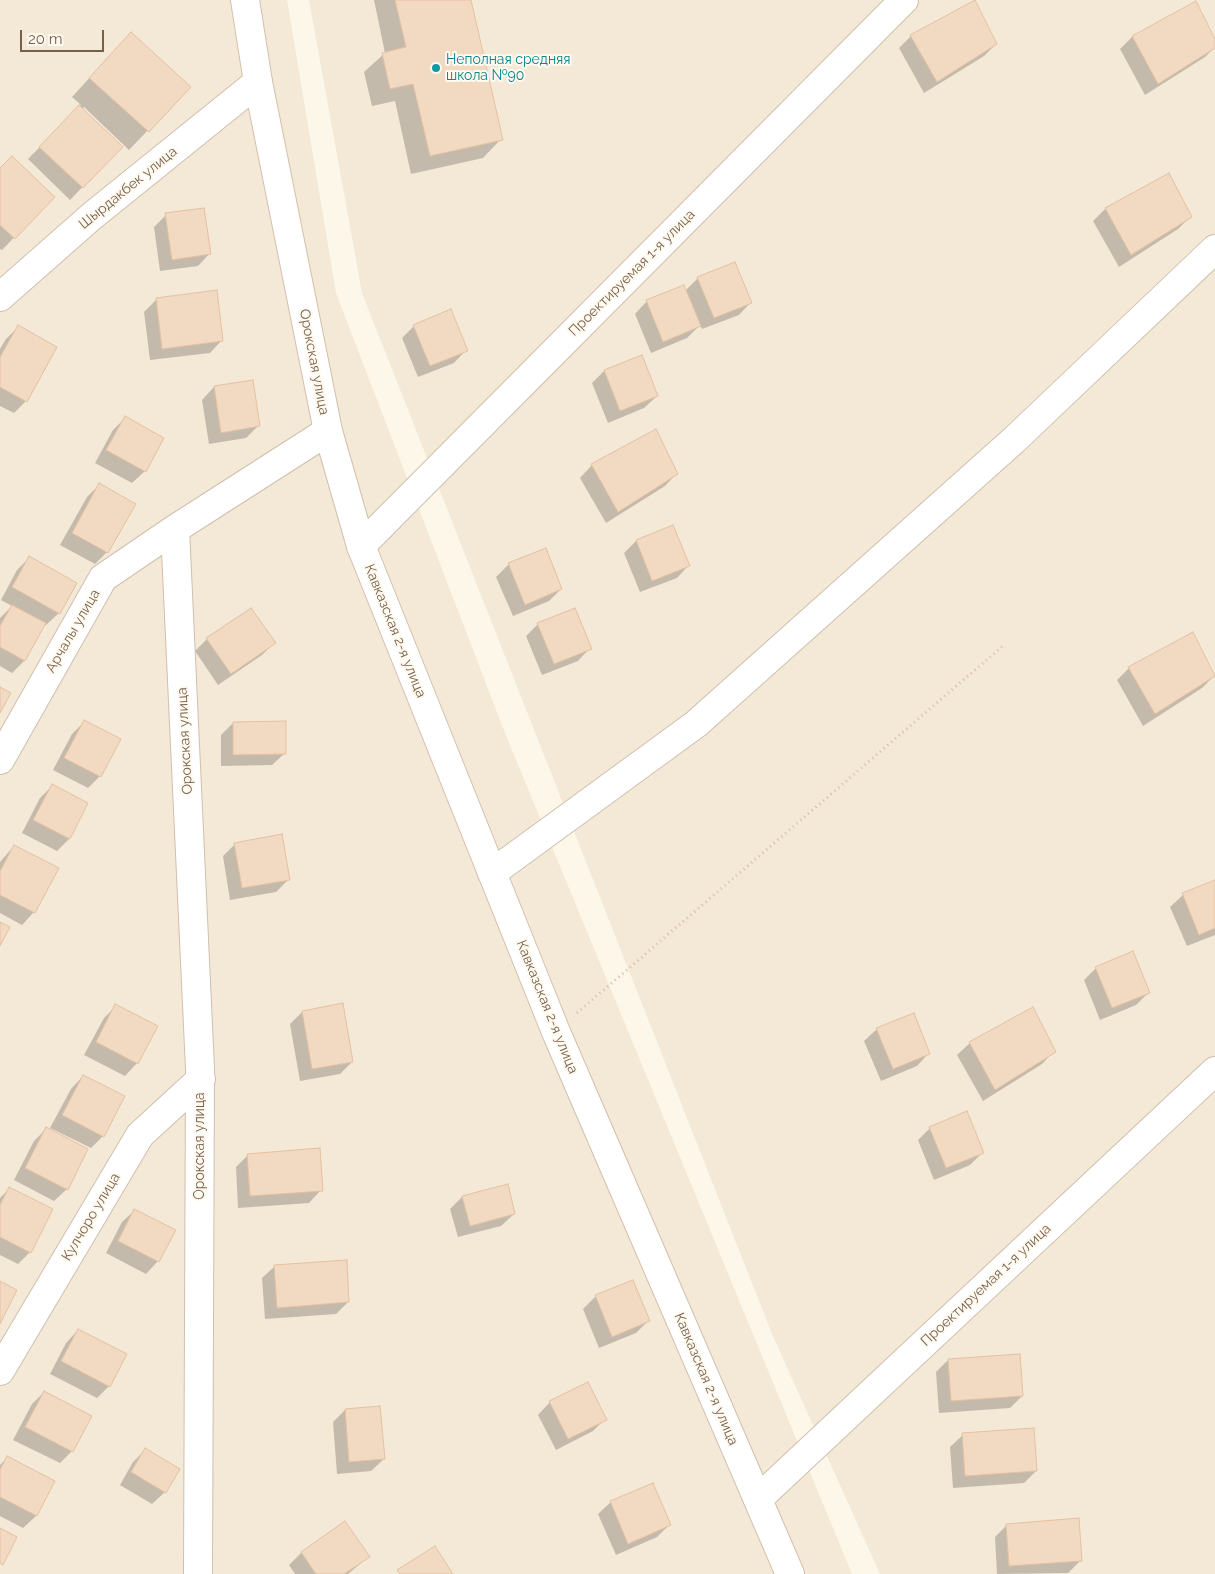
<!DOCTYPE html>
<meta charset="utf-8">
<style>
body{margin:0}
#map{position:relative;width:1215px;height:1574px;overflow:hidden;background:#fcf7e9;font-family:Raleway,sans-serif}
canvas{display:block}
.scale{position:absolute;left:20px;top:30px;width:84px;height:22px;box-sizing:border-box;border:2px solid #775f4c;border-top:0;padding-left:6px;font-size:15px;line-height:18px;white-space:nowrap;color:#775f4c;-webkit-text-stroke:4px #fffaf0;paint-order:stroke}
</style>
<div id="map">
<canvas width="1215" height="1574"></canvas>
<div class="scale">20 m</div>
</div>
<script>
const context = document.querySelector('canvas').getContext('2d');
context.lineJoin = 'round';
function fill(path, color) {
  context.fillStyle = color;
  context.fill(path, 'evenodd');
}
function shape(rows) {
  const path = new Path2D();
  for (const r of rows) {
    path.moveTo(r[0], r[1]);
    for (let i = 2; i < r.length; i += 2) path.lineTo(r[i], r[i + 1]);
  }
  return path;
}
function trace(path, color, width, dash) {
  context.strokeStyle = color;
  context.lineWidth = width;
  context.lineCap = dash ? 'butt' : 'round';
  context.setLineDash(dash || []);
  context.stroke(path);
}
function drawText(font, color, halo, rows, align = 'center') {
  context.font = font + ' Raleway,sans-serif';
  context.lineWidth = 4;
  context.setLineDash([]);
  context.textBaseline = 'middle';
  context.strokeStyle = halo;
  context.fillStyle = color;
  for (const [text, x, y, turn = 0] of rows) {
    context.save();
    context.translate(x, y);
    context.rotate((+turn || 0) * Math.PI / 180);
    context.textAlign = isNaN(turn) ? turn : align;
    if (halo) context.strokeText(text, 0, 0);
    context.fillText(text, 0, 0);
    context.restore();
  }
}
fill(shape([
 [0,0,287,0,336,293,505,733,852,1574,0,1574],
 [309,0,1215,0,1215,1574,880,1574,772,1334,362,293]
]), '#f4e9d7');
fill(shape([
 [374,0,470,0,501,139,483,158,411,174,395,101,372,106,364,72,385,53],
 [1195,3,1215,41,1215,47,1205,57,1145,95,1120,49,1132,37],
 [911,36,996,44,984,56,924,93,899,48],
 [113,52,189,87,129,150,84,107,82,109,121,147,70,200,28,159,81,105,72,97],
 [0,169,53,197,2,250,0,249],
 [1168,174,1190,217,1178,229,1119,267,1093,221,1105,209],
 [166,215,210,253,198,266,160,271,154,227],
 [698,278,751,302,739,315,702,329,700,325,687,338,651,353,635,314,647,301,685,291],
 [157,299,222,340,210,353,150,360,144,312],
 [414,326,466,350,454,363,418,377,402,338],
 [18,327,26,401,14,413,0,406,0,349,6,339],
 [641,356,657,396,644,408,608,423,592,383,604,371],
 [214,387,258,426,246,438,209,444,202,400],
 [125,418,145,471,132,483,95,463,113,430],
 [592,465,677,473,665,486,606,523,580,478],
 [99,485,107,552,95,564,60,545,87,497],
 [636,541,689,565,677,578,640,592,624,553],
 [545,550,561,589,549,601,513,616,496,577,509,564],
 [29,558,59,613,46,625,44,624,24,661,12,673,0,666,0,618,12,606,1,600,17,570],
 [538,624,590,648,578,661,542,675,526,636],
 [207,639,274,643,262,655,218,685,195,651],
 [1129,668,1214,676,1202,688,1143,726,1117,680],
 [84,722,100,776,88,788,53,770,72,734],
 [233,723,285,753,272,765,221,766,221,735],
 [52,786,87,804,69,839,57,851,22,833,40,798],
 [235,844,289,879,276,892,230,900,223,856],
 [14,846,34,912,22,925,0,913,0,862],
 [1215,881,1215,935,1187,946,1170,907,1183,895],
 [1096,968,1148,993,1136,1005,1100,1020,1084,980],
 [116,1006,137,1063,125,1076,84,1055,104,1018],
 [302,1012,352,1062,340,1074,300,1081,290,1024],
 [877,1029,929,1053,917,1066,881,1081,864,1041],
 [970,1043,1054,1051,1042,1064,983,1101,957,1055],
 [83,1076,103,1136,91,1148,50,1128,71,1089],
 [930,1128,982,1153,970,1165,934,1180,918,1140],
 [46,1129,67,1189,54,1201,14,1180,34,1141],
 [248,1155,321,1190,309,1203,238,1208,236,1167],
 [10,1188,30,1252,18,1264,0,1255,0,1198],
 [462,1197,514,1214,501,1226,458,1237,450,1209],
 [135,1210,158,1261,146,1274,106,1253,122,1222],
 [275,1266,348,1302,336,1314,265,1319,262,1278],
 [596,1296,648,1321,636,1333,599,1348,583,1309],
 [78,1330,109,1386,97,1398,50,1374,66,1343],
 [948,1360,1022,1396,1010,1408,939,1413,936,1372],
 [44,1392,72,1451,60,1463,13,1440,32,1404],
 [550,1402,605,1419,593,1431,556,1450,538,1415],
 [345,1410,384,1459,371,1471,337,1474,333,1422],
 [963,1435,1036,1471,1024,1483,953,1488,950,1447],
 [145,1450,165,1492,152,1504,120,1485,133,1462],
 [7,1458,53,1482,36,1516,23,1528,0,1516,0,1465],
 [611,1502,669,1525,657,1537,616,1555,598,1514],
 [345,1523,368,1557,348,1574,295,1574,289,1565,301,1553],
 [1007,1525,1080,1561,1068,1573,997,1574,995,1537]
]), '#0003');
const building = shape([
 [395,0,471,0,503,140,430,156,413,84,390,89,382,53,406,47,395,0],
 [975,0,997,44,937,82,910,35,975,0],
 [1196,1,1215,39,1215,48,1158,84,1132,36,1196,1],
 [131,32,191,87,149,132,89,78,131,32],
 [79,105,123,147,83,188,39,147,79,105],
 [12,156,55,197,15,239,0,225,0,168,12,156],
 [1169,173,1192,217,1131,255,1105,208,1169,173],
 [204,208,211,254,172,260,165,213,204,208],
 [735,262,752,303,714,318,697,277,735,262],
 [684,285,701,326,663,342,646,300,684,285],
 [217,290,223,341,162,349,156,298,217,290],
 [451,309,468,351,430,366,413,325,451,309],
 [18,325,57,347,27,402,0,387,0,357,18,325],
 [642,355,658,396,620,411,604,370,642,355],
 [253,380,260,426,221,433,214,386,253,380],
 [125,416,164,438,146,472,106,450,125,416],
 [656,429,678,474,618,512,591,464,656,429],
 [99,483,136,504,108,553,72,533,99,483],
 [673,525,690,566,652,581,636,540,673,525],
 [546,548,562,589,525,605,508,563,546,548],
 [29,556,77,583,60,614,12,587,29,556],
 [12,605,46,623,25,661,0,647,0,626,12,605],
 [251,608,276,643,231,674,206,638,251,608],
 [575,608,592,649,554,664,537,623,575,608],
 [1193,632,1215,676,1155,714,1128,667,1193,632],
 [0,687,11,693,0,713,0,687],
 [84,720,121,739,101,777,64,758,84,720],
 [286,721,286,754,233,755,233,722,286,721],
 [52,784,88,803,70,839,33,820,52,784],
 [282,834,290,880,242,888,234,843,282,834],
 [14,845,59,868,35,913,0,895,0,871,14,845],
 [1215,880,1215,928,1199,935,1182,893,1215,880],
 [0,922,10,927,0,946,0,922],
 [1133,951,1150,993,1112,1008,1095,967,1133,951],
 [343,1003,353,1062,312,1069,302,1011,343,1003],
 [115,1004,158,1026,138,1064,96,1042,115,1004],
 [1033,1007,1056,1052,995,1090,969,1042,1033,1007],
 [914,1013,930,1054,893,1069,876,1028,914,1013],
 [83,1075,125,1096,104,1137,62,1115,83,1075],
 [967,1111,984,1153,946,1168,929,1127,967,1111],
 [46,1127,88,1149,68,1190,25,1168,46,1127],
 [320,1148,323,1191,250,1196,247,1154,320,1148],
 [508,1184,515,1214,470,1226,462,1196,508,1184],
 [9,1187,53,1209,31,1253,0,1237,0,1205,9,1187],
 [134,1209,176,1230,159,1262,118,1241,134,1209],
 [347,1260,349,1302,277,1308,274,1265,347,1260],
 [633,1280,650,1321,612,1337,595,1295,633,1280],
 [0,1281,17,1290,0,1324,0,1281],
 [78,1329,127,1354,110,1387,61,1361,78,1329],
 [1020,1354,1023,1396,951,1401,948,1359,1020,1354],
 [588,1382,607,1420,568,1439,549,1401,588,1382],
 [44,1391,92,1416,73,1452,25,1427,44,1391],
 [380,1406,385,1459,349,1462,345,1409,380,1406],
 [1034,1428,1037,1471,965,1476,962,1433,1034,1428],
 [145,1448,180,1469,166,1493,131,1472,145,1448],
 [7,1456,55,1481,37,1516,0,1497,0,1470,7,1456],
 [653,1483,671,1525,628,1544,610,1501,653,1483],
 [1079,1518,1082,1561,1009,1566,1006,1524,1079,1518],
 [345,1521,370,1557,344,1574,316,1574,301,1552,345,1521],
 [0,1528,17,1537,3,1565,0,1563,0,1528],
 [435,1546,453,1574,400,1574,397,1570,435,1546]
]);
fill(building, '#f2d9c1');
trace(building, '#e5c1a1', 1);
const street = shape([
 [0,297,92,216,258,82],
 [361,546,904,0],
 [0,760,103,578,175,529],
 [492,873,696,724,1014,440,1215,249],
 [0,1371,140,1135,201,1079],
 [758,1499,1215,1071],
 [198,1574,200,1069,175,529,328,431]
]);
const secondary = shape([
 [245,0,258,82,328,431,361,546,556,1032,790,1574]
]);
trace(street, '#cfbfae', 30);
trace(secondary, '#d2c0ac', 30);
trace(shape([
 [577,1013,1004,645]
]), '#d7bca3', 3, [1, 4]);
trace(street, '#fff', 28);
trace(secondary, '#fff', 28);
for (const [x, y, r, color] of [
 [436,68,5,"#0f9aa8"]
]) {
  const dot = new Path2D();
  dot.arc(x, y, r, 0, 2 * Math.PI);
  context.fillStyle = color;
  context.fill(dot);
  trace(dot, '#fffaf0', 2);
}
drawText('14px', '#0d838f', '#fffaf0', [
 ["Неполная средняя",446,60],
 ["школа №90",446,76]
], 'left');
drawText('14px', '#775f4c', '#fffaf0', [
 ["Шырдакбек улица",128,188,-39],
 ["Проектируемая 1-я улица",632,273,-45],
 ["Орокская улица",314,362,79],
 ["Арчалы улица",73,631,-60],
 ["Кавказская 2-я улица",395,631,68],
 ["Орокская улица",185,741,-93],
 ["Кавказская 2-я улица",547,1007,68],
 ["Орокская улица",200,1146,-90],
 ["Кулчоро улица",91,1217,-59],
 ["Проектируемая 1-я улица",986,1285,-43],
 ["Кавказская 2-я улица",706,1379,67]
]);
</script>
